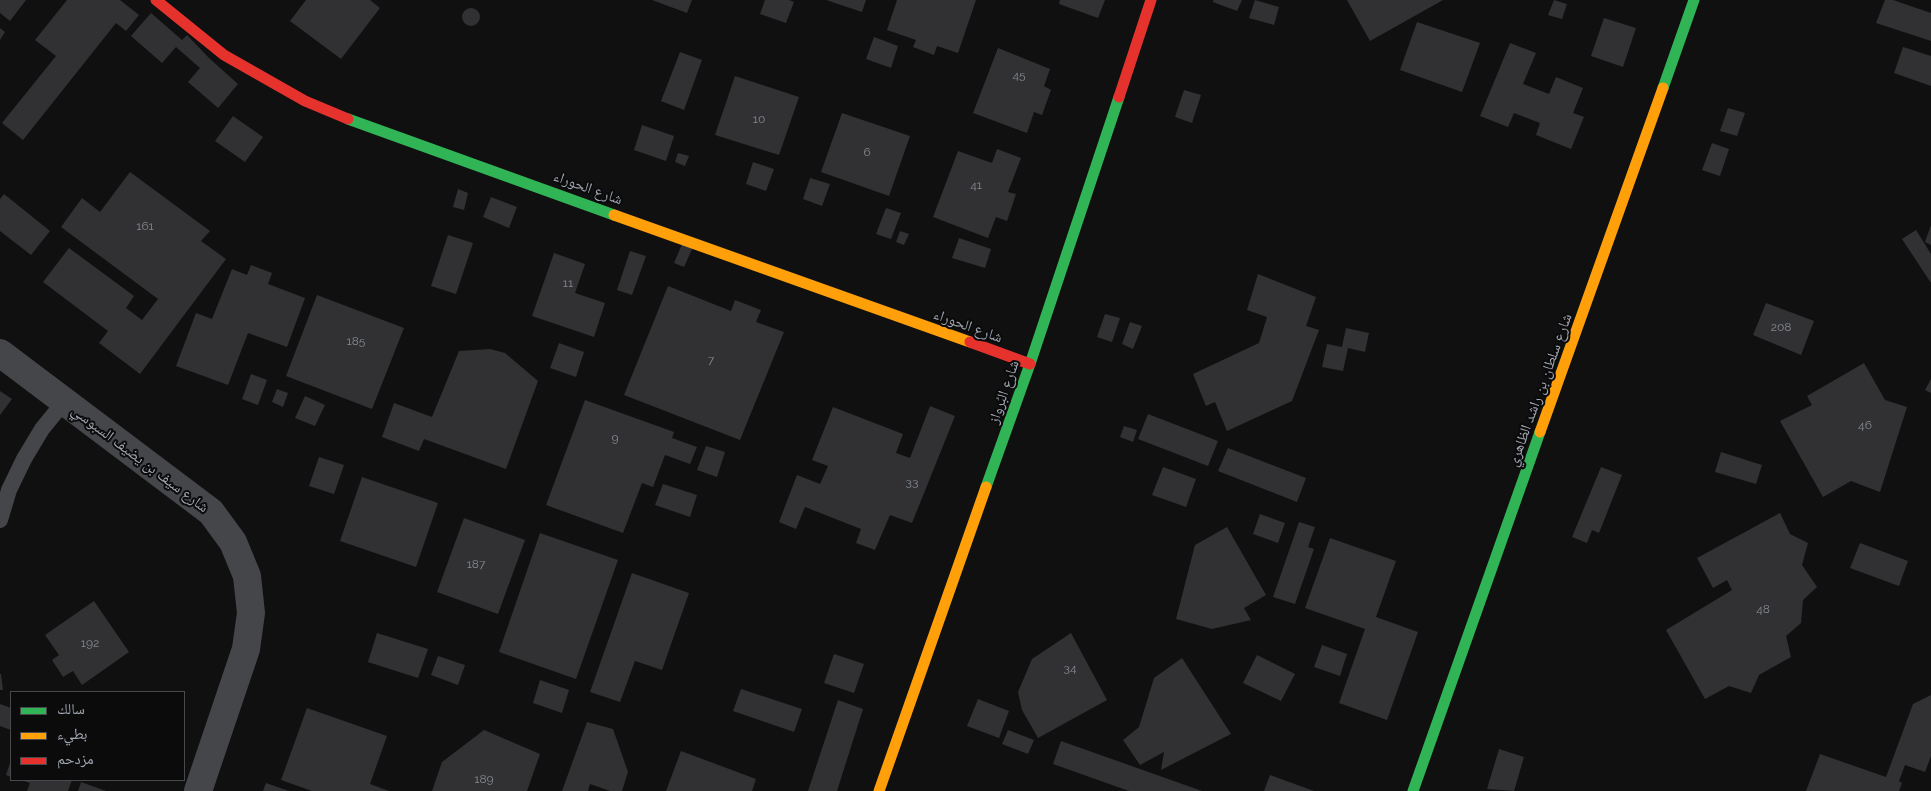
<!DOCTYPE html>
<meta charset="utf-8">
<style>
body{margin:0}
#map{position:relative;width:1931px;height:791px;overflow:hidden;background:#101011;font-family:Raleway,"Noto Naskh Arabic",sans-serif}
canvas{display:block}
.legend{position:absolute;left:10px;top:691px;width:175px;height:90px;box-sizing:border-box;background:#0b0b0c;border:1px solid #47494e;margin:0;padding:6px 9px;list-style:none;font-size:15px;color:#a1a7b2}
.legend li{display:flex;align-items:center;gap:10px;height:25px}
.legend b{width:25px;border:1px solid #47494e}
</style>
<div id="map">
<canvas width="1931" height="791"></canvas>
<ul class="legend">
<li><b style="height:6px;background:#30b455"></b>سالك</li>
<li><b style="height:6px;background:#ff9f0a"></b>بطيء</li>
<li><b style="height:6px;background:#e5322d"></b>مزدحم</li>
</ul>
</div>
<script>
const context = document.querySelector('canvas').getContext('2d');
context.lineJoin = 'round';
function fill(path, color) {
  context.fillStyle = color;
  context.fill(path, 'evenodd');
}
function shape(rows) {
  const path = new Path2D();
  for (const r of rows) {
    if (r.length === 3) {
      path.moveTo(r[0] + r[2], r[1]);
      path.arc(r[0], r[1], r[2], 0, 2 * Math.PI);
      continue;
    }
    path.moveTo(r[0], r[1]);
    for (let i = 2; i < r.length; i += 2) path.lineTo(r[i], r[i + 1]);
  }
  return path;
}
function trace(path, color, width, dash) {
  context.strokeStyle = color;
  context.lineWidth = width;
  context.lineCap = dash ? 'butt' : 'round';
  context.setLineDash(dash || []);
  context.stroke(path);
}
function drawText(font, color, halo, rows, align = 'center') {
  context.font = font + ' Raleway,"Noto Naskh Arabic",sans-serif';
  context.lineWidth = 4;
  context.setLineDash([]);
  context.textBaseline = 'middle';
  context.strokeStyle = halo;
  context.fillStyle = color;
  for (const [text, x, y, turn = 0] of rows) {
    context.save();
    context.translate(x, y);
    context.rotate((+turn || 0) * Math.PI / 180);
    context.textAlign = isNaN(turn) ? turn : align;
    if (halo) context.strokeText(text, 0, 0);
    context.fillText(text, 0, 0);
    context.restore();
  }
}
fill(shape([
 [0,0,26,0,10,21,0,13],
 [67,0,120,0,139,15,126,31,116,23,23,140,2,123,56,56,35,40],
 [306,0,370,0,380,8,341,59,290,21],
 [652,0,692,0,687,13],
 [765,0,789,0,794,2,786,23,760,14],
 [826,0,866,0,862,12],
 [897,0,976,0,958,53,937,46,934,55,913,47,916,40,887,30],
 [1060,0,1105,0,1098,18,1059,4],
 [1213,0,1242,0,1237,11,1213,2],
 [1255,0,1279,7,1274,25,1249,18],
 [1347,0,1443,0,1370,41],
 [1554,0,1567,4,1562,19,1548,15],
 [1885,0,1893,0,1931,13,1931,41,1876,23],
 [471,17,9],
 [151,13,182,40,187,35,209,58,238,84,218,108,188,82,200,68,176,47,162,63,131,36],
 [1604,18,1636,28,1623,67,1591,56],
 [1417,22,1480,43,1462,92,1400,70],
 [0,28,5,32,0,40],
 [874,37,898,46,891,68,866,59],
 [1510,43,1536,53,1523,84,1549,94,1556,77,1583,88,1573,113,1584,117,1571,149,1536,135,1540,123,1514,113,1508,127,1480,116],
 [1903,47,1931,56,1931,86,1894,73],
 [998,48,1050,69,1044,86,1051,90,1042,115,1034,112,1027,133,973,113],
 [680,52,702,60,684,110,661,101],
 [735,76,799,97,779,155,715,135],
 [1184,90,1201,95,1192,123,1175,117],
 [1728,108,1745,113,1737,136,1720,131],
 [842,113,910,136,889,196,821,172],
 [233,116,263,137,245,162,215,141],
 [642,125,674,136,666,161,634,150],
 [1712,143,1729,149,1720,176,1702,170],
 [997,149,1021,158,1008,192,1016,194,1007,221,996,217,988,238,933,217,958,151,992,163],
 [678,153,689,156,685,166,675,162],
 [753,162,774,169,766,191,746,184],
 [130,172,210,231,201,241,226,259,140,374,99,343,108,331,43,282,69,248,134,296,126,308,142,320,158,299,61,227,82,198,100,212],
 [810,178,830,184,822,206,803,199],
 [458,189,468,193,464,210,453,207],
 [4,194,50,231,31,255,0,231,0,199],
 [491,197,517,207,509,228,483,217],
 [886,208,901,213,891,239,876,234],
 [1931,225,1931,245,1925,242],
 [1916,230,1931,254,1931,283,1902,239],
 [900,231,909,234,904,245,896,242],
 [448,235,473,243,456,294,431,286],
 [959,238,991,249,985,268,952,258],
 [683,242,693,247,684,267,674,263],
 [630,251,646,256,632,295,617,290],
 [554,253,585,264,575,293,605,303,594,337,532,316],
 [251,265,272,273,268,284,305,298,287,347,248,333,228,385,176,366,196,313,212,319,232,269,247,275],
 [1258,274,1316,297,1306,326,1319,330,1292,401,1227,431,1215,402,1206,406,1193,374,1259,343,1267,317,1247,310],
 [668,286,731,311,735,300,761,310,756,322,784,332,740,440,624,395],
 [317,295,404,328,372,409,286,376],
 [1766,303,1814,321,1801,355,1753,335],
 [1105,314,1120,318,1112,342,1097,337],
 [1130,322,1142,326,1133,349,1122,344],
 [1346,328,1369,333,1365,352,1348,348,1343,371,1322,367,1327,344,1342,347],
 [559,343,584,352,576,377,550,368],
 [490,349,505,353,538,381,506,469,424,439,419,451,382,437,394,403,432,417,459,351],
 [1864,363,1885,400,1907,407,1880,492,1851,481,1823,497,1780,421,1812,405,1807,396],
 [251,374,267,380,258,405,242,399],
 [1931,379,1931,393,1925,390],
 [277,389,288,393,283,407,272,402],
 [0,391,12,399,0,415],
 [305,396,325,405,315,426,295,418],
 [585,400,674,432,672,438,697,447,690,464,665,455,653,487,642,483,623,533,546,505],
 [930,406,955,416,912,523,890,515,875,550,856,543,861,529,805,507,796,529,779,522,797,475,820,484,828,466,812,460,833,407,903,434,896,453,910,458],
 [1148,414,1218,441,1208,466,1138,439],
 [1124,426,1137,430,1133,442,1120,437],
 [706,446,725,452,717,477,697,470],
 [1228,448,1306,478,1297,502,1218,471],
 [1721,452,1762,465,1756,484,1715,472],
 [319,457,344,465,334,494,309,486],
 [1163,467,1196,479,1186,507,1152,495],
 [1601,467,1622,475,1599,533,1592,530,1587,543,1572,537],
 [362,477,438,503,416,567,340,541],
 [663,484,697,495,690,517,655,505],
 [1780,513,1790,534,1808,543,1802,565,1817,587,1803,600,1801,623,1786,636,1791,657,1759,675,1751,693,1729,686,1705,699,1666,630,1732,590,1727,580,1713,588,1697,558],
 [1260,514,1285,523,1278,543,1253,534],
 [464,518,525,540,498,614,437,592],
 [1299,522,1315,527,1308,547,1314,549,1295,604,1273,597],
 [1227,527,1266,595,1244,608,1251,620,1212,629,1176,619,1195,545],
 [540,533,618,560,576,679,499,652],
 [1330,538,1396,561,1376,617,1418,632,1387,720,1339,703,1365,629,1305,608],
 [1860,543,1908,561,1899,586,1850,568],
 [632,573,689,593,662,670,635,661,620,702,590,692],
 [94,601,129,652,82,685,73,671,63,677,52,660,59,655,45,635],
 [377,633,428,649,418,678,368,662],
 [1071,633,1107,700,1038,738,1022,710,1018,692,1032,659],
 [1322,645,1347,654,1340,676,1314,667],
 [834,654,864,664,854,693,824,683],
 [1257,655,1295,674,1281,701,1243,683],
 [438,656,465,665,458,685,431,675],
 [1182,658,1231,734,1161,770,1164,752,1140,765,1123,740,1139,727,1154,678],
 [0,674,1,674,3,690,0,690],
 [540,680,569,690,562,713,533,703],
 [741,689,802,709,794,732,733,711],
 [1931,695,1931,756,1925,772,1905,765,1899,781,1902,783,1899,791,1806,791,1820,754,1886,777,1913,704],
 [978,699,1009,711,999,738,967,726],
 [838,700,863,709,837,791,808,791],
 [0,704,11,708,11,730,0,726],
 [307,708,387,736,370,784,389,791,312,791,281,780],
 [587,722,613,729,628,772,622,791,610,791,590,784,588,791,562,791],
 [484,730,540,754,527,791,432,791,442,762],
 [1008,730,1034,740,1028,754,1002,744],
 [1061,741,1202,791,1129,791,1053,764],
 [1499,749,1524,757,1514,791,1487,789],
 [681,751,756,779,752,791,666,791],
 [11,760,11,777,6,775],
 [1270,775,1314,791,1264,791],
 [21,780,72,780,68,791,27,791,30,783],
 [81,782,106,791,78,791],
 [266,783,289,791,263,791]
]), '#313133');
trace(shape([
 [0,520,9,490,24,459,42,429,64,402]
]), '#454649', 16);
trace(shape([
 [0,353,211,512,233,542,247,576,251,613,246,649,198,791]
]), '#454649', 28);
trace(shape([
 [1663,88,1694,0],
 [348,119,614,215],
 [986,487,1030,364,1119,97],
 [1413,791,1540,432]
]), '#30b455', 11);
trace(shape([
 [614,215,970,342],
 [1540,432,1663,88],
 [879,791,986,487]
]), '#ff9f0a', 11);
trace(shape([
 [156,0,224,55,305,101,348,119],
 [1119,97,1151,0],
 [970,342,1030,364]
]), '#e5322d', 11);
drawText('12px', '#858a92', null, [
 ["45",1019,75],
 ["10",759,119],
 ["6",867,152],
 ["41",976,185],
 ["161",145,226],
 ["11",568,283],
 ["208",1781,327],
 ["185",356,341],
 ["7",711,360],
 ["46",1865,425],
 ["9",615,438],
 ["33",912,482],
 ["187",476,564],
 ["48",1763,609],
 ["192",90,643],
 ["34",1070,668],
 ["189",484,779]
]);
drawText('15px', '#a1a7b2', '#0b0b0c', [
 ["شارع الحوراء",588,188,20],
 ["شارع الحوراء",968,326,20],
 ["شارع سلطان بن راشد الظاهري",1540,390,-70],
 ["شارع البُرواز",1004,392,-71],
 ["شارع سيف بن يضيف السبوسي",140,459,37]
]);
</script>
